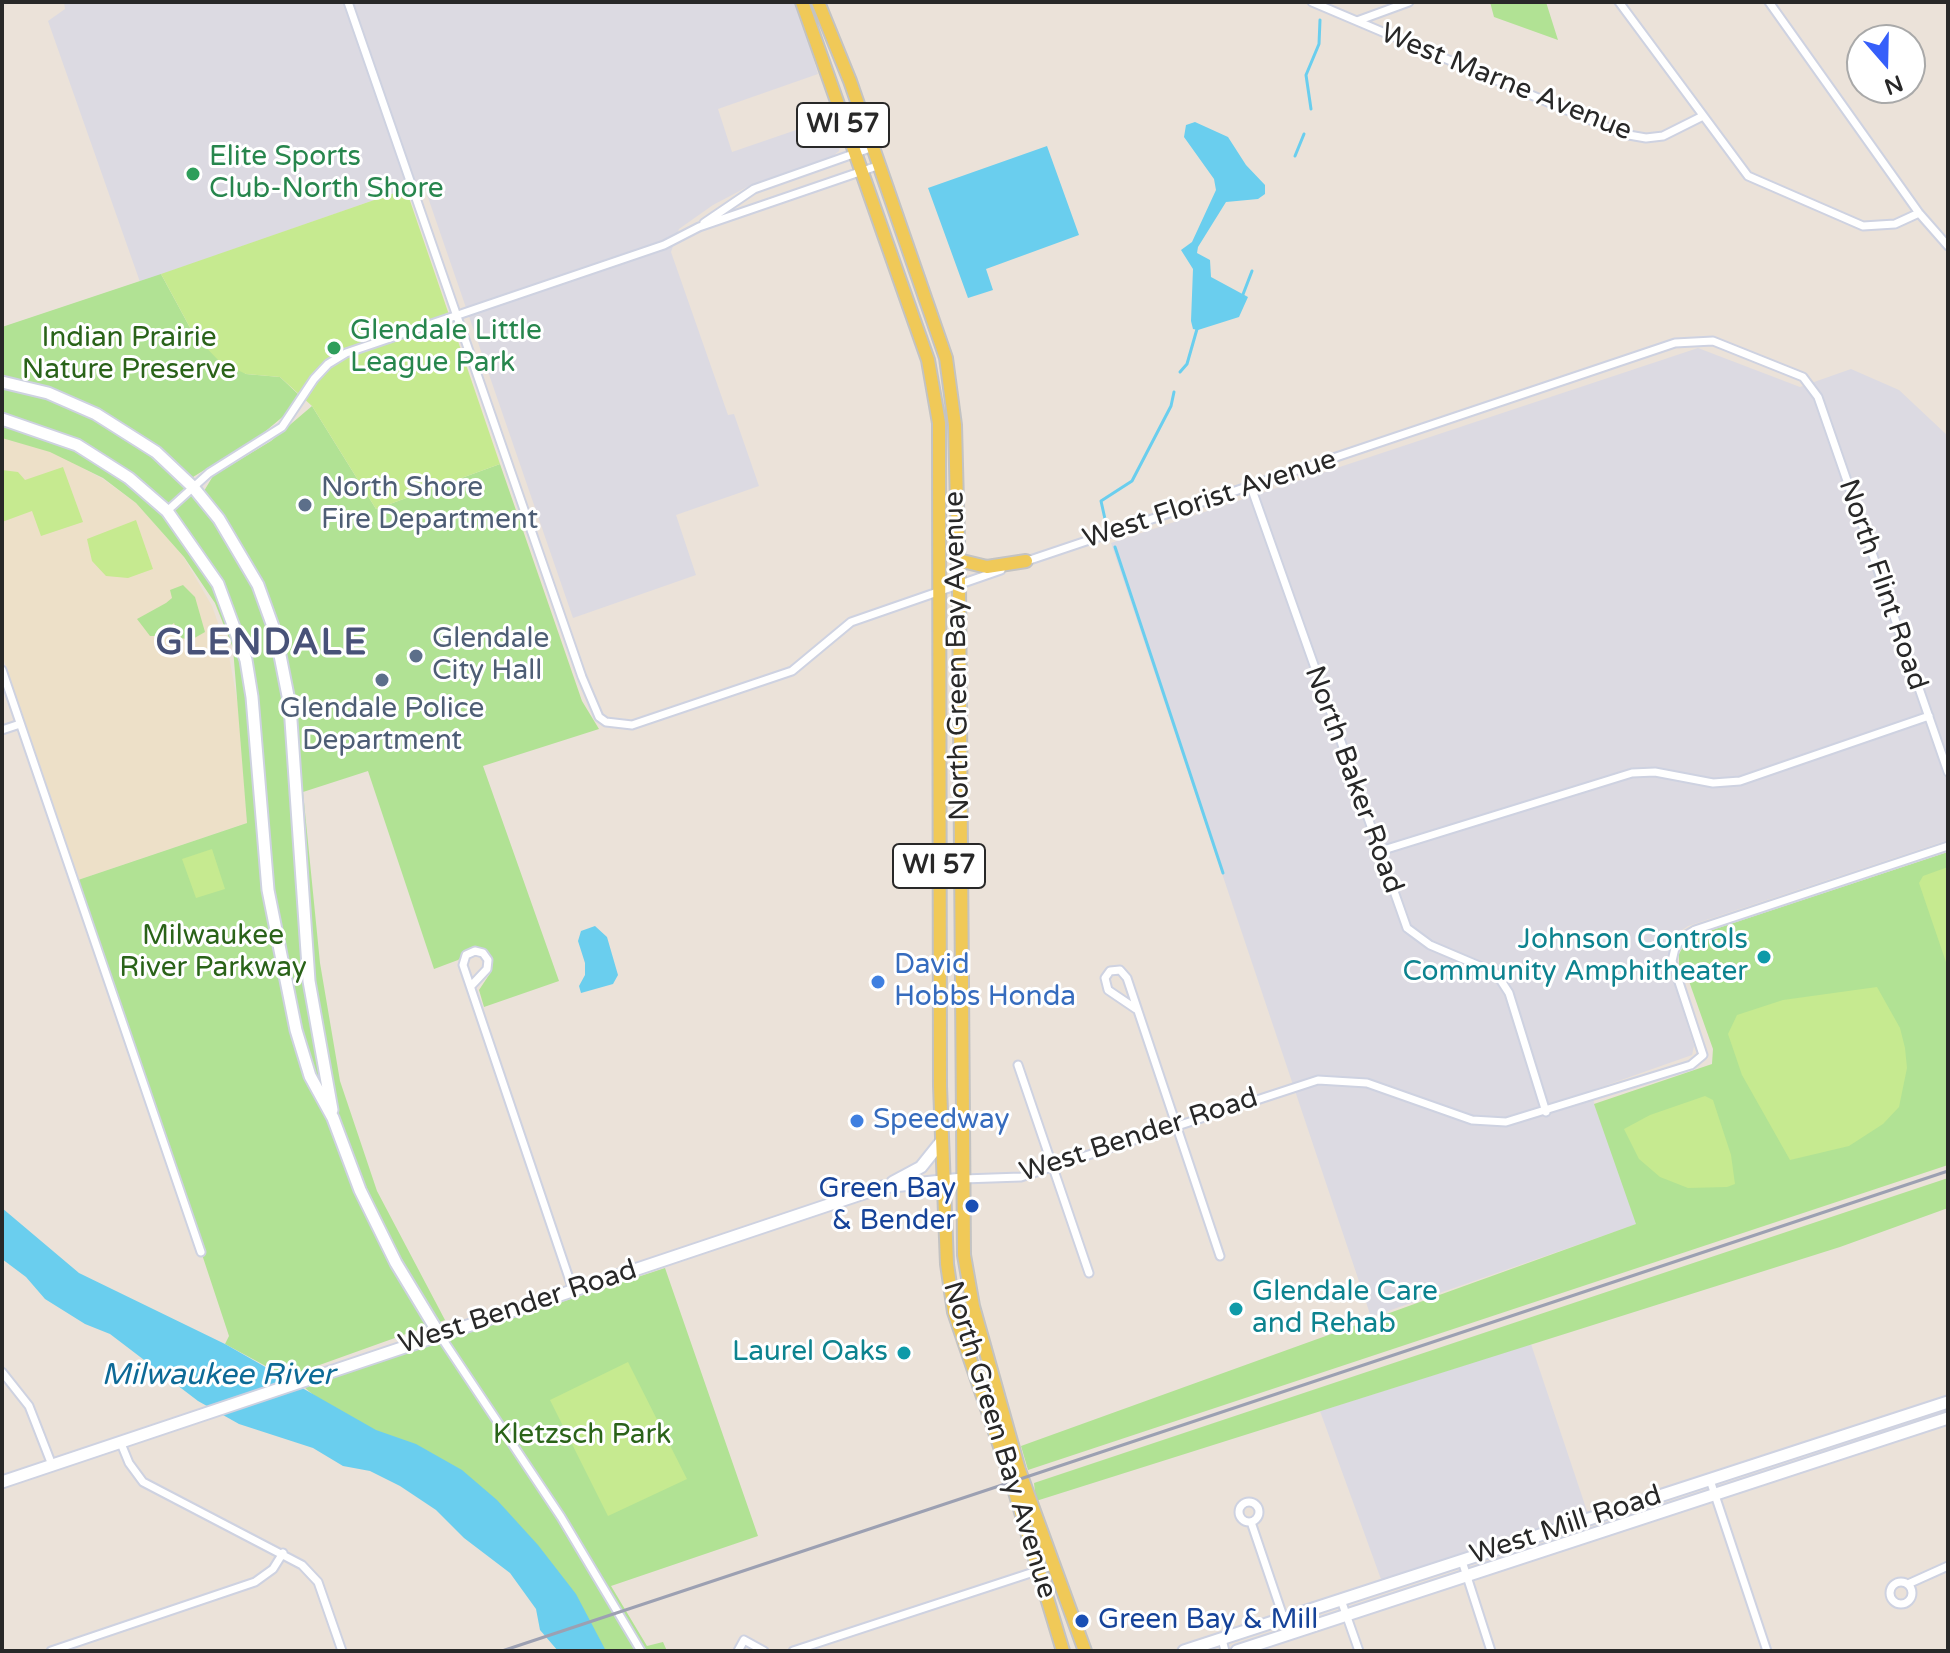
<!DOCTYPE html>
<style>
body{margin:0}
#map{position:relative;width:1950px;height:1653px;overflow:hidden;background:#ebe2d9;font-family:"Varela Round",sans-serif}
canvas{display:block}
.frame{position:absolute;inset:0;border:4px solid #282828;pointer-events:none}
.north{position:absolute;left:1846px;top:24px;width:80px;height:80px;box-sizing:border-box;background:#fff;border:2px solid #a9a9a9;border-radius:50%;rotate:160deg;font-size:22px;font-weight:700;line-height:32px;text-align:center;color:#282828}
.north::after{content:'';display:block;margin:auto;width:28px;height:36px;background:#365ffa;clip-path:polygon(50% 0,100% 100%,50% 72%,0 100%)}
</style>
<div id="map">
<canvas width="1950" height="1653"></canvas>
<div class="frame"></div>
<div class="north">N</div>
</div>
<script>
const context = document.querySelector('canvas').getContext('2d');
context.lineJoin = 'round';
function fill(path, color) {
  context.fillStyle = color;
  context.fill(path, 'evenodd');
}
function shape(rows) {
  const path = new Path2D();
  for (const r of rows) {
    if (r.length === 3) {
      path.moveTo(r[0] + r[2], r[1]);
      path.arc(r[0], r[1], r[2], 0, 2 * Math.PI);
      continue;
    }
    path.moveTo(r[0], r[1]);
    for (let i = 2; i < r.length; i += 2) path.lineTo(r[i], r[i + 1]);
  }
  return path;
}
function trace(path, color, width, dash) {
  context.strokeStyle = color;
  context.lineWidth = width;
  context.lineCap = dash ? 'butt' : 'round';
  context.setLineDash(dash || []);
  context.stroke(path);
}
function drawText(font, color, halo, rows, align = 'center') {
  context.font = font + ' "Varela Round",sans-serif';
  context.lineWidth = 6;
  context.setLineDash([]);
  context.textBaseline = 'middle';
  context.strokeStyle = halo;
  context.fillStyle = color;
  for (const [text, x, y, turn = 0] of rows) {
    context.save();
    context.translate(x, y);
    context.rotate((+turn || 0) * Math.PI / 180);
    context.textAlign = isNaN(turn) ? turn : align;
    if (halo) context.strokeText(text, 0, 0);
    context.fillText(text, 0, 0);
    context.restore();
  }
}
fill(shape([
 [64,2,796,2,818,74,718,109,732,152,834,117,841,142,839,151,832,157,749,186,713,205,679,229,671,252,728,415,734,414,759,486,676,515,696,575,573,618,423,183,140,282,48,21,65,9],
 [1698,348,1800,387,1851,369,1899,390,1948,436,1948,840,1688,926,1679,932,1673,939,1667,960,1694,1046,1692,1055,1590,1091,1637,1224,1371,1317,1111,543],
 [1531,1344,1588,1514,1382,1582,1320,1411]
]), '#dcdae2');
fill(shape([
 [2,436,51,451,103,479,136,503,183,556,212,606,228,651,238,705,247,823,78,880,2,655]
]), '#ede0c8');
fill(shape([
 [1490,2,1546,2,1558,40,1494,17],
 [161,274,194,335,246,374,280,377,298,394,286,414,261,435,193,477,204,491,213,476,271,441,312,406,376,509,500,464,582,701,599,729,483,766,559,981,484,1007,479,990,491,972,491,957,481,948,471,949,458,960,434,969,368,771,303,792,320,963,340,1081,377,1191,445,1320,286,1377,225,1344,229,1336,78,880,247,823,233,648,215,603,184,557,136,503,103,478,50,452,2,438,2,327],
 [183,585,195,597,205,632,191,640,181,638,174,623,158,636,150,636,137,619,166,603,172,598,170,590],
 [1948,852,1948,1165,1028,1470,1021,1446,1636,1224,1594,1104,1712,1064,1713,1049,1684,967,1679,968,1679,954,1685,943,1694,936],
 [1948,1178,1948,1208,1840,1247,1036,1501,1034,1483],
 [665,1268,758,1536,611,1586,647,1646,663,1642,667,1651,575,1651,551,1598,304,1387]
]), '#b1e294');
fill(shape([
 [406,189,500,464,376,509,312,406,280,377,246,374,220,362,194,335,161,274],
 [63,467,83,522,41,536,32,511,2,522,2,470,18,472,25,480],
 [136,520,153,569,128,578,106,576,92,561,87,539],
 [212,849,225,889,196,898,182,859],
 [1948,867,1948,968,1919,883,1923,876],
 [1877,987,1900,1028,1905,1048,1907,1068,1899,1107,1883,1124,1849,1146,1790,1160,1742,1075,1728,1034,1737,1015,1783,1000],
 [1705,1096,1713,1100,1731,1155,1735,1184,1727,1187,1688,1188,1660,1177,1639,1159,1624,1129,1650,1115],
 [628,1362,687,1479,608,1516,550,1400]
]), '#c6ea90');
fill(shape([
 [1195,122,1228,137,1246,165,1265,185,1265,194,1258,199,1226,202,1198,247,1197,253,1210,260,1211,277,1248,297,1239,317,1198,330,1193,329,1191,321,1193,269,1181,250,1192,242,1216,190,1214,179,1184,137,1186,125],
 [1047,146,1079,235,986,269,993,290,968,298,928,188],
 [595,926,607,937,618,975,613,984,581,993,579,986,585,975,585,963,578,941,581,931],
 [2,1208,79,1273,225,1344,376,1430,416,1444,462,1470,497,1500,538,1545,576,1594,606,1651,558,1651,540,1630,536,1609,510,1573,464,1538,436,1510,400,1486,370,1471,343,1466,313,1448,239,1424,198,1401,110,1334,85,1324,45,1299,26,1277,2,1259]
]), '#6aceee');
trace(shape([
 [1311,109,1306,75,1319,44,1320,20],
 [1295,156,1304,134],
 [1242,297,1252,271],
 [1180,372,1187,364,1197,329],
 [1105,519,1101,501,1132,481,1171,406,1174,392],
 [1115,547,1223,873]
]), '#6aceee', 3);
const street = shape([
 [348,2,582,677,599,717,606,722,632,725,792,671,851,622,1001,570],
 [1312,2,1623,134,1646,138,1663,136,1701,117],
 [1619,2,1748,176,1863,226,1895,224,1919,213],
 [1769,2,1919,213,1948,246],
 [1357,21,1409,2],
 [704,223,754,189,873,147],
 [1251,487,1407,928,1430,945,1496,973,1509,993,1546,1112],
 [167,511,209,473,282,427,314,379,328,364,346,353,664,245,699,227,880,165],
 [1024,562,1675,343,1713,341,1803,377,1818,397,1948,772],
 [2,670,201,1252],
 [2,730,20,724],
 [1377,852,1632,773,1655,772,1713,783,1740,781,1929,716],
 [471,986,487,969,488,960,483,953,475,951,466,955,463,965,573,1290],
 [1136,1009,1108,990,1105,978,1110,971,1120,970,1127,978,1220,1256],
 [1018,1065,1089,1273],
 [963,1179,1021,1177,1318,1080,1367,1083,1472,1120,1506,1122,1691,1065,1703,1055,1672,961,1675,948,1683,937,1695,930,1948,846],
 [439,1334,561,1517,641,1651],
 [2,1372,29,1406,52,1465],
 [120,1441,129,1463,143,1482,302,1565,318,1582,342,1651],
 [1710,1480,1767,1651],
 [1249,1512,10],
 [1251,1522,1289,1634],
 [1462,1561,1491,1651],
 [1901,1593,11],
 [1908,1584,1948,1566],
 [1341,1600,1359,1651],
 [1222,1639,1225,1651],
 [51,1651,255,1582,273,1569,283,1553],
 [738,1651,744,1640,764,1651],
 [793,1651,1055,1565]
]);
const secondary = shape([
 [2,382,48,393,96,414,156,452,193,487,219,519,258,585,276,635,290,706,309,981,332,1110],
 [2,419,77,445,129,478,167,511,218,584,246,660,252,697,268,890,296,1030,310,1076,333,1118,360,1190,396,1263,439,1334],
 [893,1182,921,1167,941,1142],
 [2,1482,882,1187,963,1179],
 [1184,1651,1948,1402],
 [1237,1651,1948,1418]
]);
const primary = shape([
 [802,2,928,360,939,423,940,1086,947,1264,954,1312,1011,1479,1063,1651],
 [818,2,850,81,946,358,955,425,959,584,964,1255,973,1306,1019,1470,1085,1651],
 [958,560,987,567,1026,561]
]);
trace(street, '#ced2e1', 11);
trace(secondary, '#ced2e1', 15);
trace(primary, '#c3c3c3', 16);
trace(street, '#fff', 7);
trace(secondary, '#fff', 11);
trace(primary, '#f0c958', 12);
trace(shape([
 [502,1651,1948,1171]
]), '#9ca0b2', 3);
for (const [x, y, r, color] of [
 [193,174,8,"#2e9e5b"],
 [334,348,8,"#2e9e5b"],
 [305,505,8,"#5c6f8a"],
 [416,656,8,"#5c6f8a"],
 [382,680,8,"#5c6f8a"],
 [1764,957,8,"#0f9aa8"],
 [878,982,8,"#3f7fe0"],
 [857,1121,8,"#3f7fe0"],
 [972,1206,8,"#1a4fb4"],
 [1236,1309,8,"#0f9aa8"],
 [904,1353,8,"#0f9aa8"],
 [1082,1621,8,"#1a4fb4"]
]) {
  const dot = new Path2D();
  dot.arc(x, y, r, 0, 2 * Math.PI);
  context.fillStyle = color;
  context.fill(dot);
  trace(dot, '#fff', 3);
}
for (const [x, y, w] of [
 [843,125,92],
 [939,866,92]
]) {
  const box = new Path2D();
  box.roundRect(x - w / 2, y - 22, w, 44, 6);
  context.fillStyle = '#fff';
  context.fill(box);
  trace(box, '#282828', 2);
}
drawText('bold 26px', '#282828', null, [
 ["WI 57",843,125],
 ["WI 57",939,866]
]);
drawText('28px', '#282828', '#fff', [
 ["West Marne Avenue",1506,83,22],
 ["West Florist Avenue",1210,500,-18],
 ["North Flint Road",1882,585,71],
 ["North Green Bay Avenue",958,656,-91],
 ["North Baker Road",1353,780,70],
 ["West Bender Road",1139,1136,-18],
 ["West Bender Road",518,1308,-18],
 ["North Green Bay Avenue",999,1440,73],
 ["West Mill Road",1566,1526,-18]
]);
drawText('28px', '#27864d', '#fff', [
 ["Elite Sports",209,158],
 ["Club-North Shore",209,190],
 ["Glendale Little",350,332],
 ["League Park",350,364]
], 'left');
drawText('28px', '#2a6319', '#fff', [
 ["Indian Prairie",129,339],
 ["Nature Preserve",129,371],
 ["Milwaukee",213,937],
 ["River Parkway",213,969],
 ["Kletzsch Park",582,1436]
]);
drawText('28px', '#4e5e75', '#fff', [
 ["North Shore",321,489],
 ["Fire Department",321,521],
 ["Glendale",432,640],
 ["City Hall",432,672],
 ["Glendale Police",382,710,"center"],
 ["Department",382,742,"center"]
], 'left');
drawText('28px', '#0d838f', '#fff', [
 ["Johnson Controls",1748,941],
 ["Community Amphitheater",1748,973],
 ["Glendale Care",1252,1293,"left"],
 ["and Rehab",1252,1325,"left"],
 ["Laurel Oaks",888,1353]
], 'right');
drawText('28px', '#366cbe', '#fff', [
 ["David",894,966],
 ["Hobbs Honda",894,998],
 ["Speedway",873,1121]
], 'left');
drawText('28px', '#164399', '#fff', [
 ["Green Bay",956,1190],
 ["& Bender",956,1222],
 ["Green Bay & Mill",1098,1621,"left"]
], 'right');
drawText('italic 30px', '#0d6a97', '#fff', [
 ["Milwaukee River",218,1376]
]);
context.letterSpacing = '2px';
drawText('bold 36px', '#485278', '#fff', [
 ["GLENDALE",262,645]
]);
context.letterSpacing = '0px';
</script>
